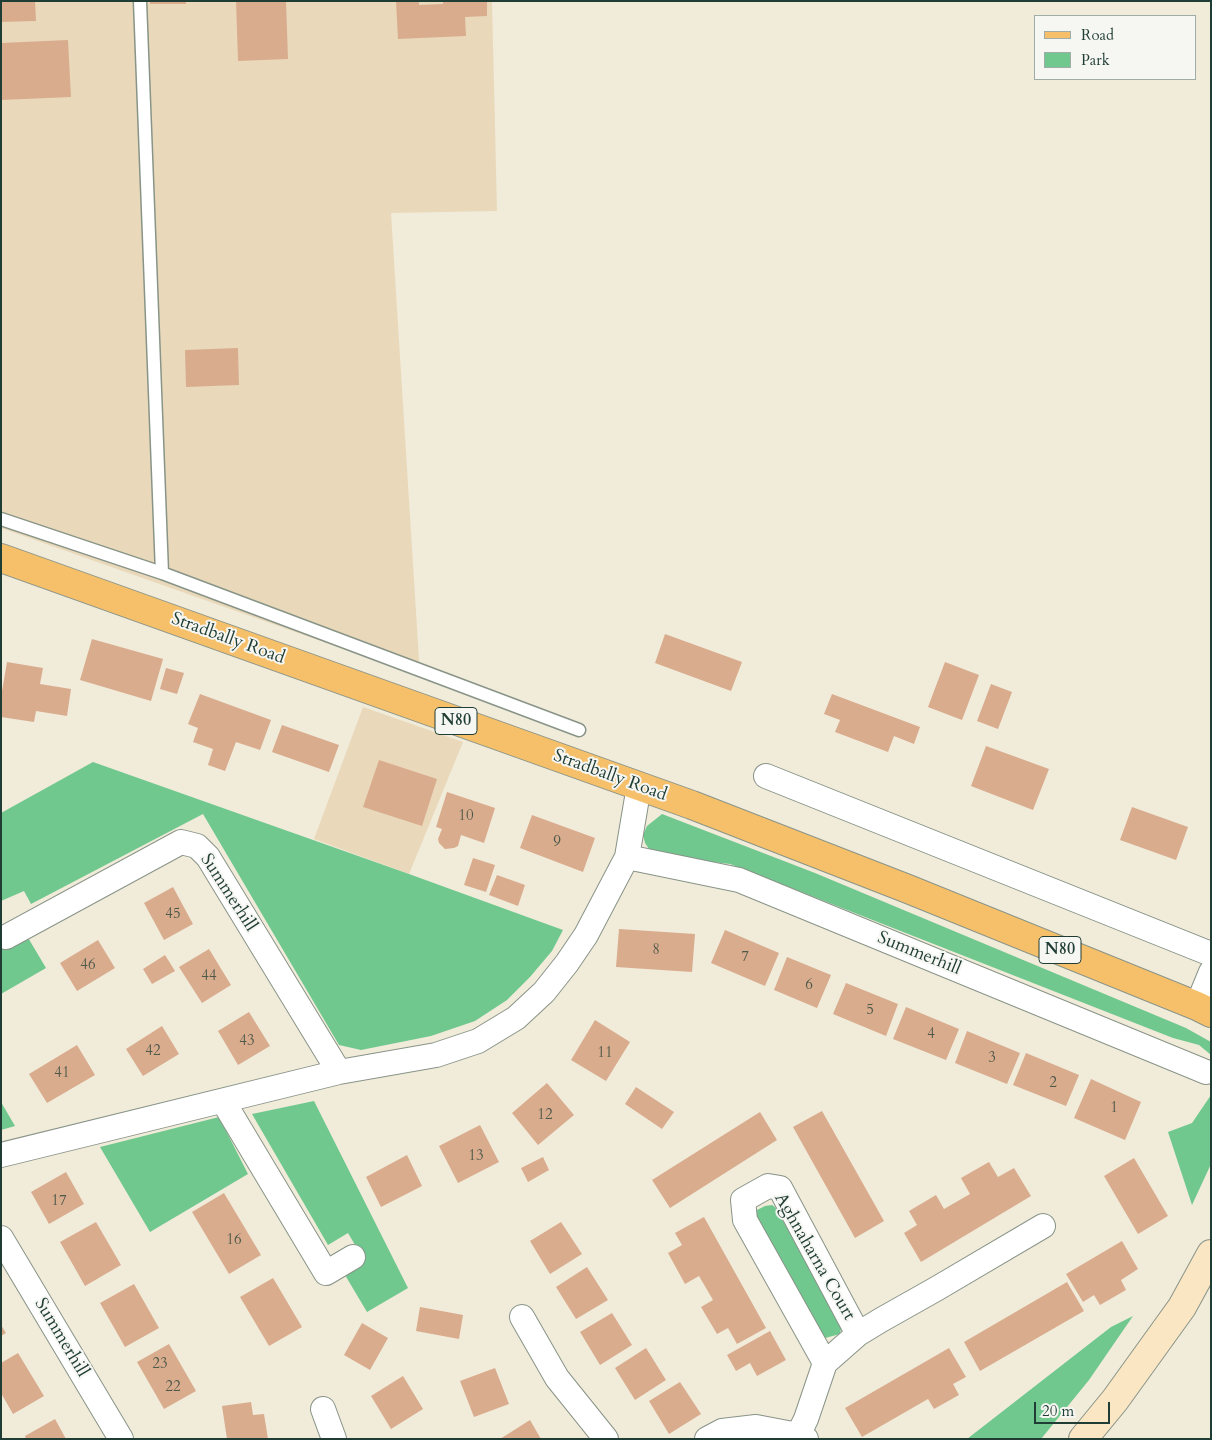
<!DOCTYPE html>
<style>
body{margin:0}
#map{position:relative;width:1212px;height:1440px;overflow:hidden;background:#f1ebda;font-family:Cardo,serif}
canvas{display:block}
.frame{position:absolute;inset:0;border:2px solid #1f3d34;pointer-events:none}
.legend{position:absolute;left:1034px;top:15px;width:162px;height:65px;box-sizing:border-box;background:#f6f6f2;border:1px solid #a0aca6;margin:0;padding:6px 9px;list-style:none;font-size:15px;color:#1f3d34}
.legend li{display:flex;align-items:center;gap:10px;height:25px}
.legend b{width:25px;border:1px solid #a0aca6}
.scale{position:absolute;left:1034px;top:1402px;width:76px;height:22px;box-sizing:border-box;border:2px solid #1f3d34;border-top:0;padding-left:6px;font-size:15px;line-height:18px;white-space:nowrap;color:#1f3d34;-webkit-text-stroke:4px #f6f6f2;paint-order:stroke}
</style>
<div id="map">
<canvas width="1212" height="1440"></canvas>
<div class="frame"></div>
<ul class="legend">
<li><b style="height:6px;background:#f6c06b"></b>Road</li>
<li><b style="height:14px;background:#70c88f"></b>Park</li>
</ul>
<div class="scale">20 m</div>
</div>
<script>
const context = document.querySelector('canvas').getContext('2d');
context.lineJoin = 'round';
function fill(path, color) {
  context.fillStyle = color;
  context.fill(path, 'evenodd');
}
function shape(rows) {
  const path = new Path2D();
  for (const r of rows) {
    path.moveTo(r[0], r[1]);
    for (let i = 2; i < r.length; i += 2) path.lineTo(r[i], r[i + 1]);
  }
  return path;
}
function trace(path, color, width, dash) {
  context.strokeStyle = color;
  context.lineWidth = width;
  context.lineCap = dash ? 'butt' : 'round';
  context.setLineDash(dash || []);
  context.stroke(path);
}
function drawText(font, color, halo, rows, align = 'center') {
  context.font = font + ' Cardo,serif';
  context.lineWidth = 4;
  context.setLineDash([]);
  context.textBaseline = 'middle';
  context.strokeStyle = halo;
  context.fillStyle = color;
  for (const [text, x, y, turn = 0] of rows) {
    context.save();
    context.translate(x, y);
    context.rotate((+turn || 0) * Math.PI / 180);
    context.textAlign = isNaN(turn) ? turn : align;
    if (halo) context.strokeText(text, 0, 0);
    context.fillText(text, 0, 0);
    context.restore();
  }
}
fill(shape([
 [1,1,492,1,497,211,391,213,420,676,1,528],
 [363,707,463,742,409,874,314,839]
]), '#e9d9ba');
fill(shape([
 [93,762,409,874,563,930,552,951,530,977,507,1000,475,1021,431,1036,361,1050,339,1045,203,814,31,904,24,891,1,901,1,813],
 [662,814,815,873,1186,1028,1211,1042,1211,1055,1199,1045,1173,1038,730,864,660,856,651,852,645,843,643,835,647,826],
 [1,926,11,945,27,936,46,968,1,994],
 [1211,1095,1211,1164,1192,1205,1168,1132,1192,1123],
 [314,1101,408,1288,367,1312,345,1275,365,1262,348,1233,328,1245,252,1114],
 [1,1102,15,1126,1,1130],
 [219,1117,248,1174,150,1232,100,1147],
 [772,1205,775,1207,842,1324,840,1334,825,1338,817,1328,753,1219,755,1211,765,1206],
 [1133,1316,1089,1380,1041,1439,967,1439,1111,1327]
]), '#70c88f');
fill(shape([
 [1,1,35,1,36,21,1,22],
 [150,1,186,1,186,4,150,4],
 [236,1,286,1,288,59,238,61],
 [396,1,419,1,419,5,443,4,443,1,487,1,487,16,465,17,466,36,398,39],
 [68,40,71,97,1,100,1,43],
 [238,348,239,385,186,387,185,350],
 [665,634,742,662,731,691,655,663],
 [92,639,163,659,151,701,80,680],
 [7,662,43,668,40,684,71,689,67,716,36,711,34,722,1,717,1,697],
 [945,662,979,675,962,720,928,707],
 [166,668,184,673,177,694,160,689],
 [991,684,1012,692,998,729,977,721],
 [200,694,271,720,260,750,236,742,225,771,208,765,213,749,193,742,198,728,188,724],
 [832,694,920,727,914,744,894,736,888,752,835,732,840,720,824,714],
 [282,725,339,745,329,772,272,752],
 [986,746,1049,769,1033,810,971,786],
 [379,760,437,779,422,826,363,807],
 [447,792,495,808,484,843,461,835,458,846,454,848,445,849,439,843,438,839,442,829,436,827],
 [1132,807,1188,827,1176,860,1120,840],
 [532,815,595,838,583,872,520,848],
 [473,858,495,865,486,892,464,885],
 [497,875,525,885,518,906,489,895],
 [173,887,193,924,164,940,144,903],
 [619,929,695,934,692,972,616,967],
 [725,930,779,953,765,986,711,963],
 [98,940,115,968,77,991,60,963],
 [209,949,231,985,202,1003,179,967],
 [165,955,175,971,152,984,143,969],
 [787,957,831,975,817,1008,774,990],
 [846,983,898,1004,886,1036,833,1014],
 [906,1007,959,1029,946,1060,893,1039],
 [249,1012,270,1046,238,1065,218,1031],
 [595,1020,630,1042,606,1081,571,1060],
 [162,1026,179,1054,143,1076,126,1049],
 [967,1031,1020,1053,1007,1084,955,1063],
 [77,1045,95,1075,47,1103,29,1074],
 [1026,1053,1079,1075,1066,1106,1013,1085],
 [1091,1079,1141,1102,1125,1140,1074,1118],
 [547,1083,574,1115,538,1145,512,1113],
 [636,1087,674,1112,662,1129,625,1104],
 [822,1111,884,1221,855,1238,793,1127],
 [760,1112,777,1140,670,1208,652,1180],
 [480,1125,499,1162,458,1183,439,1146],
 [407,1155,422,1186,381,1207,366,1177],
 [543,1157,549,1170,528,1182,521,1168],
 [1134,1158,1168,1216,1138,1234,1104,1176],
 [989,1162,998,1177,1014,1168,1031,1196,921,1262,904,1233,917,1225,909,1211,936,1195,944,1209,970,1194,961,1178],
 [66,1172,84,1204,49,1224,31,1192],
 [224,1193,261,1255,229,1274,192,1212],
 [704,1217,766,1328,737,1344,728,1328,717,1334,701,1307,713,1300,699,1276,685,1284,668,1253,682,1245,675,1233],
 [96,1222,121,1265,85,1286,60,1242],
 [561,1222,582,1254,550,1274,530,1241],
 [1122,1241,1138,1269,1121,1280,1126,1290,1100,1305,1094,1295,1083,1302,1066,1274],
 [587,1267,608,1300,576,1319,556,1287],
 [273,1278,302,1327,269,1346,240,1297],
 [1067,1282,1084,1311,980,1371,964,1342],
 [134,1284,159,1328,125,1347,100,1303],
 [420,1307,463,1315,459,1339,416,1331],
 [612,1313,632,1345,600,1365,580,1332],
 [362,1323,388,1338,370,1370,344,1355],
 [1,1325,6,1333,1,1336],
 [770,1331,786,1360,757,1376,750,1363,736,1371,727,1355],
 [169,1344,196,1391,164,1409,137,1362],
 [646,1348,666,1380,635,1400,615,1368],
 [949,1348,966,1377,953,1384,959,1395,934,1409,928,1399,862,1437,845,1408],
 [18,1353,44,1396,13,1414,1,1393,1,1363],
 [495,1368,509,1404,474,1417,460,1381],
 [403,1376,423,1409,391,1429,371,1396],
 [680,1382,701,1414,669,1434,649,1401],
 [251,1402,253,1415,264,1414,268,1439,227,1439,222,1406],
 [55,1419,66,1439,26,1439,25,1436],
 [530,1420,541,1439,500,1439]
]), '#d9ac8e');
const service = shape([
 [1,519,162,573,140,1],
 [162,573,579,730]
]);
const minor = shape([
 [766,776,1211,954],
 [627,857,739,880,1206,1072],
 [6,937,181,842,197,846,208,857,339,1072],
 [1197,1006,1211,972],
 [223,1101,326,1273,353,1257],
 [1,1155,339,1072,436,1055,478,1041,516,1018,544,992,567,963,586,935,627,857,639,786],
 [1,1238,121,1439],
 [522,1317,557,1378,606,1439],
 [825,1363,745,1220,743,1200,768,1186,780,1188,858,1334],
 [323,1409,334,1439],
 [798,1435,806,1419,825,1363,858,1334,881,1320,936,1289,1043,1226],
 [707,1439,722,1431,756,1427,798,1435,806,1439]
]);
const secondary = shape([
 [1083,1439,1115,1400,1182,1307,1211,1254]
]);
const primary = shape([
 [1,558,692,805,908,889,1197,1006,1211,1013]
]);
trace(service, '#889487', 15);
trace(minor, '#889487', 26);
trace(secondary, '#889487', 30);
trace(primary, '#889487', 30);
trace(service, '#fff', 12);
trace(minor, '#fff', 24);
trace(secondary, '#fbe6c4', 28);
trace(primary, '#f6c06b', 28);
drawText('15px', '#4e594a', null, [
 ["10",466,817],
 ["9",557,843],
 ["45",173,915],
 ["8",656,951],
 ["7",745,958],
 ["46",88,966],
 ["44",209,977],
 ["6",809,986],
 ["5",870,1011],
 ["4",931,1035],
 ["43",247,1042],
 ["42",153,1052],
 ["11",605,1054],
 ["3",992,1059],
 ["41",62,1074],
 ["2",1053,1084],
 ["1",1114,1109],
 ["12",545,1116],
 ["13",476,1157],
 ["17",59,1202],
 ["16",234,1241],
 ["23",160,1365],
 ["22",173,1388]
]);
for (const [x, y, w] of [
 [456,721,42],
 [1060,950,42]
]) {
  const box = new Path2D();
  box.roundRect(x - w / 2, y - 13.5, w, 27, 4);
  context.fillStyle = '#f6f6f2';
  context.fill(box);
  trace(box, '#1f3d34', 1);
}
drawText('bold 16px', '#1f3d34', null, [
 ["N80",456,721],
 ["N80",1060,950]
]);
drawText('18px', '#1f3d34', '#f6f6f2', [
 ["Stradbally Road",228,639,20],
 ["Stradbally Road",610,776,20],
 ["Summerhill",228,893,57],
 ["Summerhill",919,954,22],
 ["Aghnaharna Court",814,1257,60],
 ["Summerhill",61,1338,59]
]);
</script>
